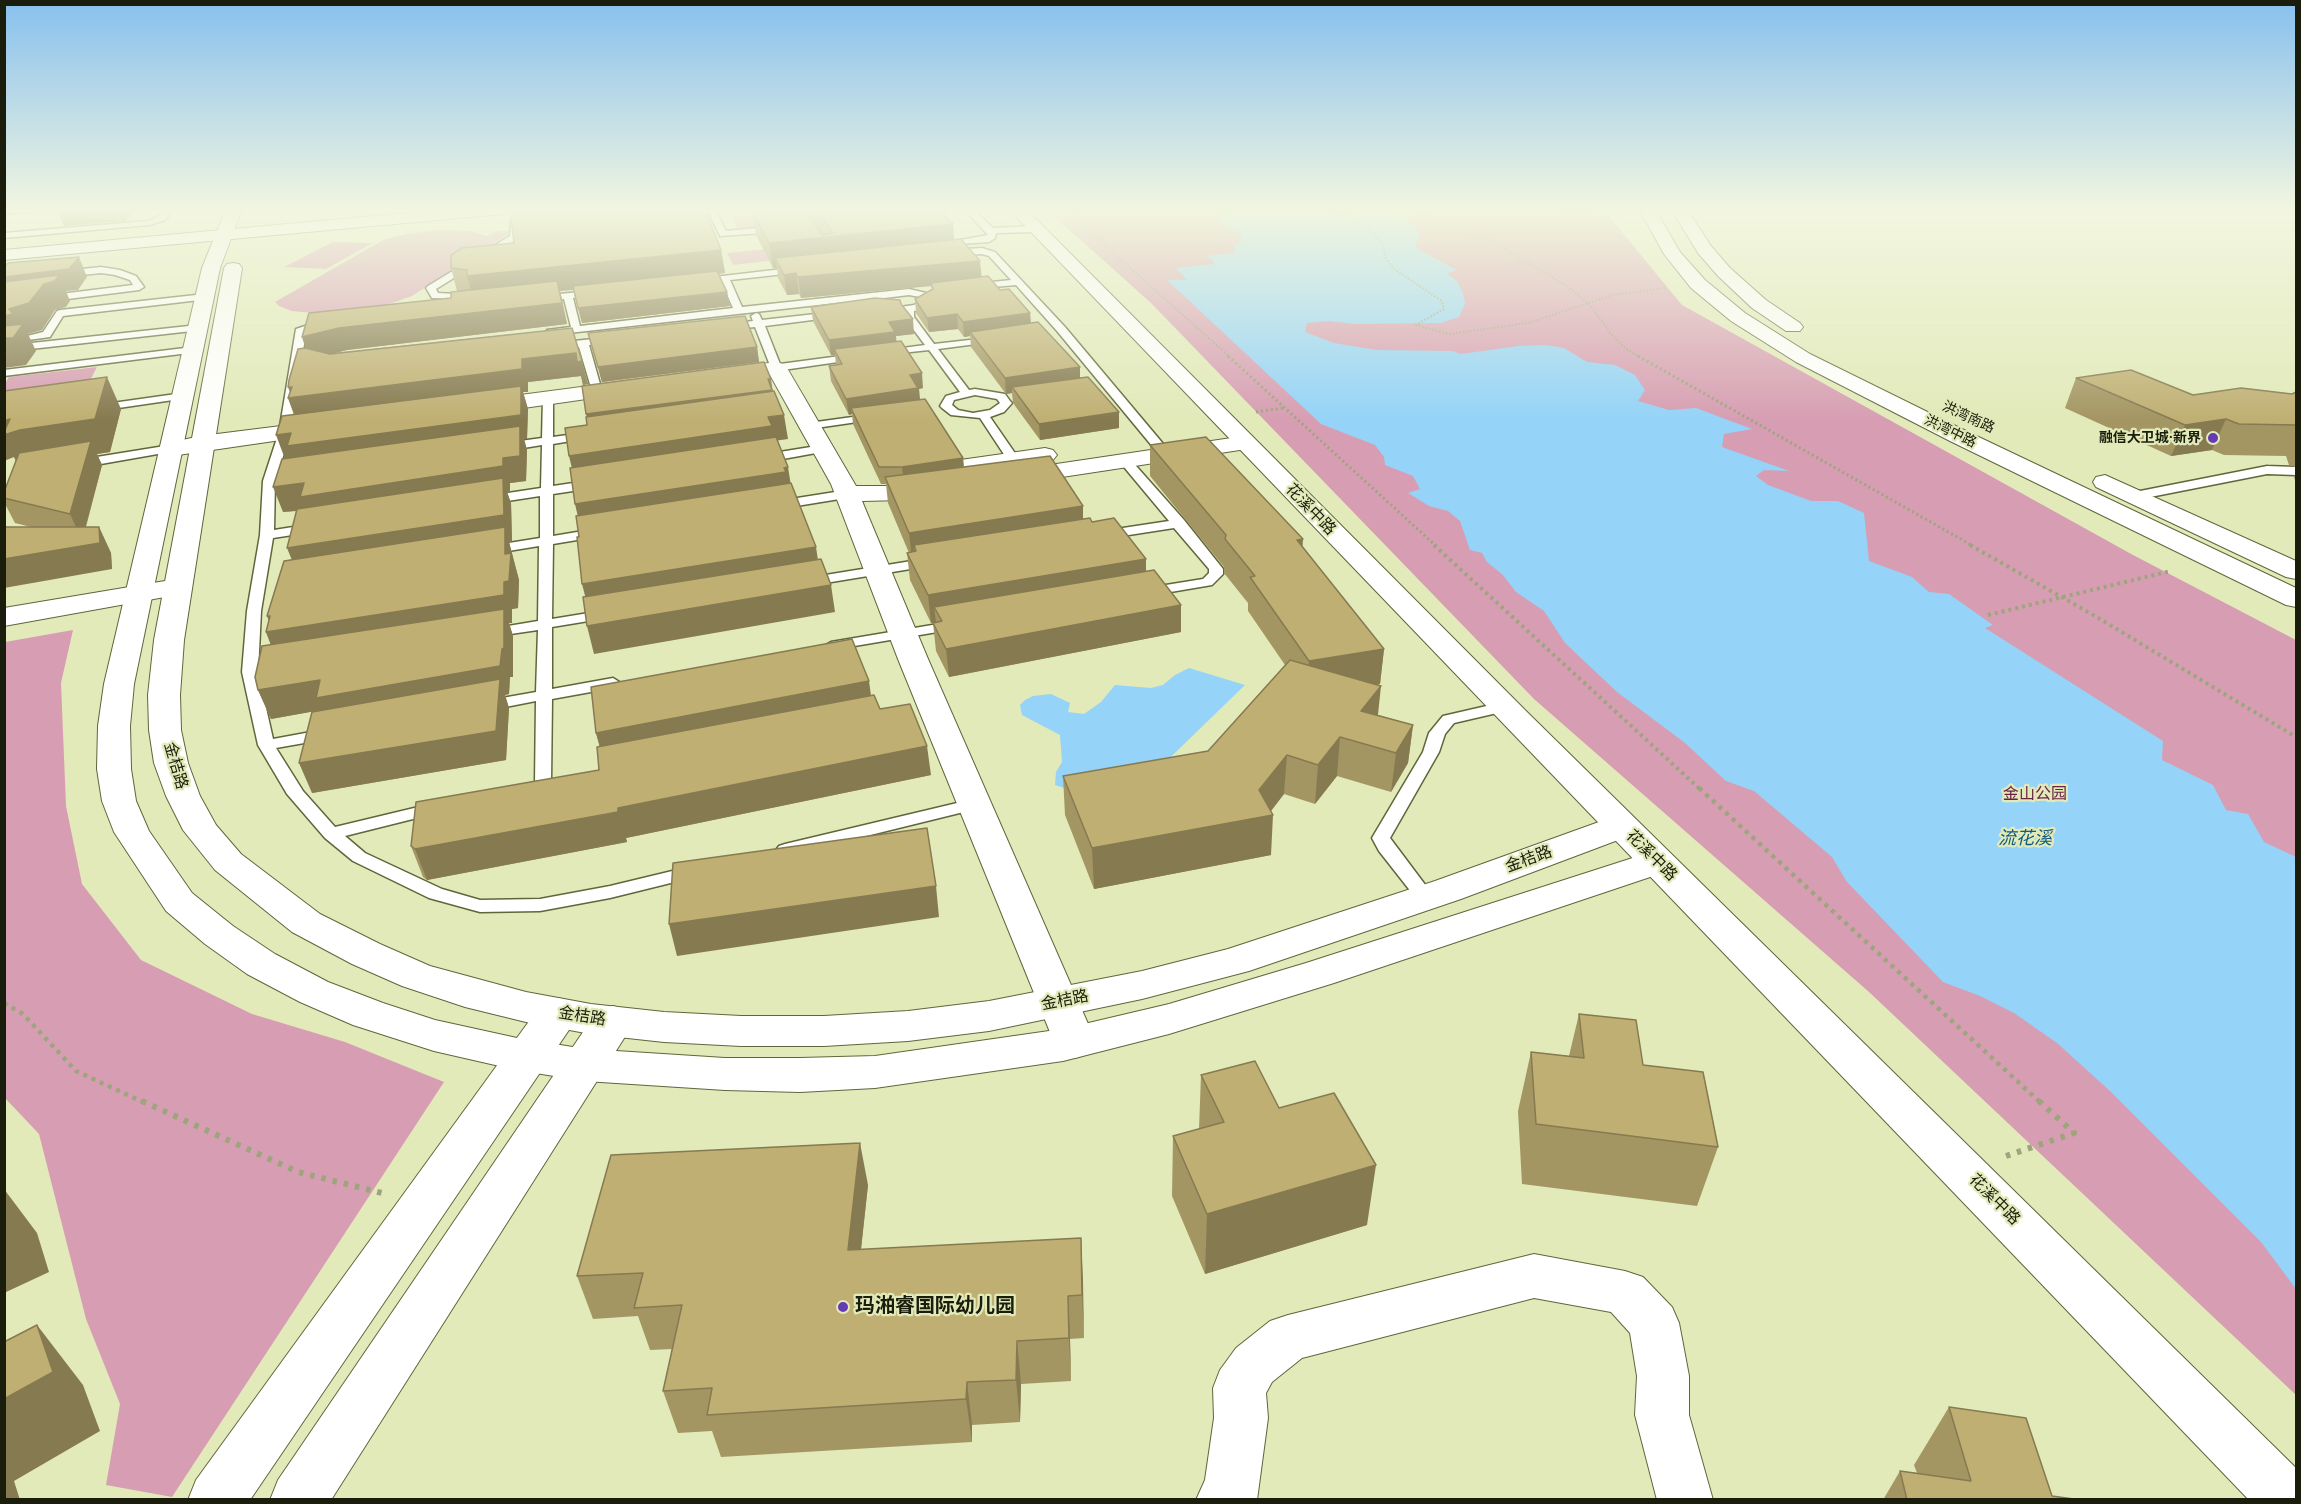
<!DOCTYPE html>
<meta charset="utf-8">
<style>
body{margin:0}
#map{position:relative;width:2301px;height:1504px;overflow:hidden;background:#e2eaba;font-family:Roboto,sans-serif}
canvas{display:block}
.frame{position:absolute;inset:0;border:6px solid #1a1d0b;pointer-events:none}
</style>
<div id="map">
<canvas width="2301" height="1504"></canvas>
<div class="frame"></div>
</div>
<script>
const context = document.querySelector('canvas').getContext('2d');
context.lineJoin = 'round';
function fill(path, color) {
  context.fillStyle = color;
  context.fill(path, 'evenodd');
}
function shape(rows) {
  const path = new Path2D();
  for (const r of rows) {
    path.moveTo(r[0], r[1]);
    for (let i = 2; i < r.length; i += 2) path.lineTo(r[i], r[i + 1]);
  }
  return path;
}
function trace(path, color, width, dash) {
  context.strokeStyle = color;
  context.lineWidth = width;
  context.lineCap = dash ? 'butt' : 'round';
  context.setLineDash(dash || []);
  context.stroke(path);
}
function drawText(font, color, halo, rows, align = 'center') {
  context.font = font + ' Roboto,"Noto Sans SC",sans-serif';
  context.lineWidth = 4.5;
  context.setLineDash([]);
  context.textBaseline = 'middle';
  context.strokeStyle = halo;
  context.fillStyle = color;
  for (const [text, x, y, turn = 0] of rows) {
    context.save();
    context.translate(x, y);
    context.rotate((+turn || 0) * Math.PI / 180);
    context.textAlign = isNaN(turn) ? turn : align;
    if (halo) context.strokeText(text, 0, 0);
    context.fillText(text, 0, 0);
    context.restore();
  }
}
fill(shape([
 [747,209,787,209,796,225,738,231,729,211],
 [1046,209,1603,209,1682,305,2133,555,2296,640,2296,1395,1869,992,1534,699,1151,303],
 [438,230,471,231,487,236,496,231,513,231,412,296,395,302,369,309,312,313,292,311,279,306,275,302,383,240,406,234],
 [333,242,373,243,326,269,284,267],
 [813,244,821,255,733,265,727,253],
 [97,367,80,400,5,410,4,385,9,377],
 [73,630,61,683,66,806,82,884,141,960,252,1014,345,1042,444,1082,172,1497,106,1485,120,1404,86,1319,39,1134,5,1098,5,642]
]), '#d79eb3');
fill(shape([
 [1170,209,1383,209,1405,218,1420,232,1415,247,1456,270,1447,274,1457,281,1463,293,1465,304,1459,317,1440,323,1356,324,1329,321,1307,323,1305,332,1334,343,1377,350,1452,351,1461,354,1518,346,1546,345,1564,348,1587,362,1615,365,1635,375,1645,390,1638,401,1669,410,1696,408,1752,429,1724,434,1722,447,1789,471,1764,470,1756,476,1768,485,1811,501,1838,501,1864,513,1869,561,1912,577,1929,592,1949,594,1993,625,1985,628,2163,741,2162,760,2213,785,2226,810,2248,814,2264,842,2296,857,2296,1289,2261,1242,2110,1091,2057,1043,2014,1013,1980,996,1943,982,1847,882,1832,857,1754,791,1726,781,1685,743,1617,692,1565,643,1544,611,1516,592,1503,575,1487,562,1482,553,1470,550,1460,521,1448,511,1429,506,1408,493,1420,489,1413,476,1385,465,1384,457,1375,445,1321,424,1167,280,1187,280,1176,268,1214,264,1213,260,1205,256,1233,253,1236,251,1233,246,1242,241,1240,236,1242,233,1216,222,1230,215,1200,210,1179,213,1172,212],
 [1189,668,1245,685,1146,781,1077,792,1055,785,1056,772,1062,762,1060,735,1022,715,1020,705,1025,700,1033,696,1051,694,1070,703,1068,712,1084,714,1101,702,1115,685,1151,688,1163,685,1175,675]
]), '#95d3f8');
const service = shape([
 [48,209,44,211,4,214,4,210,48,209],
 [165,209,173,209,165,220,149,225,4,238,4,233,148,221,159,216,165,209],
 [707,209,715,209,726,231,778,226,782,229,778,232,720,236,707,209],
 [964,209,973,209,993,228,1036,226,1040,229,1036,232,996,233,995,238,989,242,960,244,960,240,988,235,964,209],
 [511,220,522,222,518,224,517,239,436,289,438,293,475,295,475,299,432,298,426,288,428,286,510,236,511,220],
 [982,248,995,252,1065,327,1170,452,1170,458,1162,458,1057,331,1016,285,970,289,970,285,973,284,1011,280,989,256,982,254,951,256,947,253,951,250,982,248],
 [101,267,120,270,136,276,144,287,139,290,4,307,4,301,133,285,130,280,115,275,101,273,63,277,58,274,63,271,101,267],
 [800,267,803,268,803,272,730,280,742,307,909,289,926,293,933,301,920,310,914,311,914,317,934,344,996,337,996,341,992,342,938,349,969,390,975,389,1005,394,1010,401,1012,403,1004,412,990,417,1019,459,1017,462,1009,462,980,418,951,415,942,408,940,406,946,396,960,392,929,350,883,355,883,351,887,350,925,345,904,317,904,312,879,311,868,304,871,299,551,335,546,332,547,330,571,327,564,299,539,302,534,299,539,296,600,290,600,294,573,298,580,326,733,308,721,281,700,284,697,283,697,279,800,267],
 [909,295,920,297,922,300,914,305,900,307,884,306,878,303,884,298,909,295],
 [975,395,997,399,1000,403,990,410,973,413,958,410,952,405,954,400,975,395],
 [205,294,210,297,208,299,63,316,50,337,28,340,23,337,43,332,57,311,60,310,205,294],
 [833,312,838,315,836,317,765,326,780,364,855,354,860,357,859,359,776,371,771,368,755,327,727,330,722,327,727,324,753,321,751,316,756,313,759,314,762,320,833,312],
 [326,319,329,320,329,324,306,331,291,432,275,481,274,530,312,524,319,528,312,532,273,538,261,611,258,672,273,739,327,729,335,734,327,739,276,748,303,791,335,827,435,803,441,804,444,808,441,812,345,836,365,853,442,889,480,900,540,899,610,886,693,866,699,868,702,872,699,876,610,898,540,911,480,912,429,898,353,861,325,838,287,794,258,745,242,672,247,611,260,535,263,481,279,432,296,329,326,319],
 [198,325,203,328,201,330,4,352,4,346,198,325],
 [612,337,617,340,616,342,589,345,602,391,597,394,592,391,579,347,555,349,550,346,555,343,612,337],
 [193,347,198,350,197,352,4,376,4,370,193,347],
 [183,393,187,394,187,398,98,411,92,408,98,405,183,393],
 [548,395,553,398,553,437,589,432,595,435,589,438,553,444,553,486,593,480,599,484,593,488,553,494,553,536,601,528,608,532,601,536,553,544,552,619,607,610,614,614,607,618,552,627,552,689,613,678,621,683,613,688,552,699,551,782,549,786,543,787,537,786,535,782,536,701,485,711,477,706,485,701,536,692,538,630,490,637,483,633,490,629,538,621,539,546,490,554,483,550,490,546,540,538,540,496,488,504,482,500,488,496,541,488,542,445,505,451,499,447,505,443,542,438,543,398,548,395],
 [874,414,878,415,878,419,809,429,803,426,809,423,874,414],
 [171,445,177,449,175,451,78,468,72,464,78,460,171,445],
 [823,445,829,449,827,451,761,463,755,459,761,455,823,445],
 [1125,457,1129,458,1184,520,1223,569,1223,574,1212,585,1147,596,1140,592,1147,588,1203,579,1209,573,1209,569,1174,528,1103,539,1096,535,1103,531,1169,521,1119,461,1125,457],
 [2267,466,2296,467,2296,475,2267,474,2135,500,2129,496,2135,492,2267,466],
 [848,490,852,491,854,494,852,497,778,509,772,505,778,501,848,490],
 [930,558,935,559,937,562,935,565,807,586,800,582,807,578,930,558],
 [956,621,961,622,963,625,961,628,831,650,824,646,831,642,956,621],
 [1504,702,1510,704,1512,707,1510,710,1454,723,1445,734,1439,752,1390,838,1435,898,1433,902,1426,904,1419,902,1379,851,1372,838,1423,752,1429,733,1443,716,1504,702],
 [974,799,980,800,983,804,980,808,785,856,779,854,776,850,779,846,785,844,974,799]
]);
const minor = shape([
 [776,362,783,364,787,368,856,486,904,486,933,482,942,484,945,489,942,494,933,496,904,500,862,501,928,659,1096,1042,1090,1053,1075,1058,1060,1053,1054,1042,898,659,831,484,770,375,723,381,715,380,712,375,715,370,723,369,776,362],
 [627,381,635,382,638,387,635,392,482,414,474,412,471,407,474,402,482,400,627,381],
 [321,421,329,423,332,428,329,433,171,456,163,454,159,449,163,444,201,436,321,421],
 [1245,436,1253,438,1257,443,1253,448,1016,484,1007,482,1004,477,1007,472,1016,470,1245,436],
 [1045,448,1053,450,1057,455,1053,460,918,480,909,478,906,473,909,468,918,466,1045,448],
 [177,579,187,581,191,587,187,593,4,626,4,608,177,579],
 [558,998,573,1002,579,1013,573,1024,250,1500,188,1500,196,1480,543,1002,558,998],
 [613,1006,628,1010,634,1021,628,1032,331,1500,270,1500,278,1480,598,1010,613,1006],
 [1534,1254,1625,1271,1643,1277,1672,1307,1679,1323,1689,1376,1689,1415,1713,1500,1657,1500,1635,1415,1637,1376,1630,1333,1611,1312,1534,1298,1302,1358,1272,1382,1266,1393,1268,1418,1257,1500,1196,1500,1205,1480,1214,1418,1213,1388,1220,1370,1236,1348,1270,1321,1288,1315,1534,1254]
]);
const tertiary = shape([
 [450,209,511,209,503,214,4,260,4,250,450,209],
 [1009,209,1026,209,1527,712,2296,1468,2296,1500,2249,1500,1009,209]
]);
const secondary = shape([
 [226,209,242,209,220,268,134,684,130,726,131,769,136,801,149,831,192,893,233,926,275,954,328,982,383,1003,435,1020,517,1038,585,1049,725,1058,800,1058,875,1056,1063,1029,1169,1004,1306,963,1645,854,1658,850,1671,854,1676,862,1671,870,1334,983,1169,1034,1063,1061,875,1088,800,1092,725,1090,585,1081,517,1070,434,1051,353,1025,300,1002,247,974,205,944,166,911,114,832,102,801,97,769,98,726,104,684,202,268,226,209],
 [233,263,239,264,242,268,184,640,180,695,181,730,188,763,200,796,216,825,241,854,320,914,380,944,430,966,526,992,591,1004,664,1012,741,1016,824,1016,908,1011,989,1001,1142,971,1228,949,1435,881,1610,818,1622,815,1634,818,1640,826,1634,834,1461,899,1249,971,1142,999,989,1031,908,1041,824,1046,741,1046,664,1042,591,1034,526,1022,465,1007,402,986,352,964,292,932,215,870,183,830,166,796,154,763,149,730,148,695,154,640,224,268,227,264,233,263]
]);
const primary = shape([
 [1639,209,1655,209,1680,252,1705,280,1745,313,1810,354,1966,431,2296,588,2296,607,2286,605,1950,441,1796,362,1731,321,1691,288,1664,254,1639,209],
 [1671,209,1687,209,1711,246,1730,268,1766,300,1800,323,1803,327,1800,331,1786,331,1752,308,1718,276,1698,253,1671,209],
 [2105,475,2296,561,2296,579,2286,577,2096,487,2093,482,2096,477,2105,475]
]);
trace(service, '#60663b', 3);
trace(minor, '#60663b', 2);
trace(tertiary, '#60663b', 2);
trace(secondary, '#60663b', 2);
trace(primary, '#60663b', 2);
trace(shape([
 [1070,209,1111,251,1230,357],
 [1327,209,1344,215,1370,230,1382,243,1386,259,1394,269,1442,301,1444,309,1416,325,1449,334,1528,323,1613,295,1665,288],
 [1407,209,1483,236,1570,288,1592,307,1610,333,1626,349,1640,357],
 [1521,209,1616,213],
 [1614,209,1621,221]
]), '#9da47e', 2, [1.5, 2]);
trace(shape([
 [1228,356,1436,546],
 [1638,356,1973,546],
 [1256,412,1284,408]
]), '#9da47e', 3, [2, 3]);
trace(shape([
 [1434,545,1701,790],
 [1970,545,2095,616,2296,737],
 [1988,615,2171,571]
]), '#9da47e', 4, [3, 4]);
trace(shape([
 [1699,788,2041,1103],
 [4,1003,23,1014,76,1071,145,1103]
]), '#9da47e', 4.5, [4, 5]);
trace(shape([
 [142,1101,298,1172,382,1193],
 [2006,1156,2074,1133,2039,1101]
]), '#9da47e', 6, [4.5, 7]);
fill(service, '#fff');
fill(minor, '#fff');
fill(tertiary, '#fff');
fill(secondary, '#fff');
fill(primary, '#fff');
fill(shape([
 [513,209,701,209,721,250,725,273,719,274,727,292,730,306,582,323,573,290,560,291,567,324,347,350,333,353,572,328,588,384,583,385,581,376,528,382,528,392,523,392,528,409,527,439,524,439,527,450,526,481,510,483,510,491,507,492,511,503,512,541,509,542,519,580,518,608,512,609,512,623,509,623,513,636,513,677,510,677,509,694,505,695,509,708,506,760,312,793,321,710,271,719,258,690,271,645,266,632,269,620,267,616,292,560,297,511,283,512,284,459,294,415,288,398,290,392,288,387,305,348,451,298,457,291,451,268,514,243],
 [779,209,944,209,944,213,953,224,954,240,981,277,1030,313,1031,323,1080,367,1080,378,1119,428,1040,440,1013,403,1012,393,1006,394,971,347,970,336,964,337,958,329,929,332,916,313,915,299,932,289,931,286,801,298,799,294,787,295,778,278,777,268,773,268,756,235,752,211],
 [901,304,914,334,896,336,896,341,923,388,919,389,920,399,963,458,964,467,1083,506,1083,519,1092,522,1146,559,1146,571,1181,632,949,677,936,651,933,623,936,622,931,623,910,580,907,553,909,553,888,503,886,484,881,484,853,424,852,414,849,415,831,381,829,366,836,365,835,355,831,355,813,321,811,307],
 [588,333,757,347,759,362,602,382],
 [2076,378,2193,395,2292,394,2296,392,2296,467,2289,465,2286,456,2224,455,2212,450,2171,456,2065,408],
 [121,409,110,452,97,454,102,465,86,527,99,527,111,553,112,569,31,527,15,523,4,502,4,492,16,461,14,457],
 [1150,445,1303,547,1384,649,1380,684,1376,685,1378,715,1413,725,1408,763,1391,792,1337,776,1315,804,1284,794,1271,811,1271,855,1094,889,1065,815,1063,776,1208,751,1285,665,1248,611,1248,603,1224,573,1224,567,1150,476],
 [2296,473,2296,483,2294,477],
 [871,696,880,709,931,775,626,838,627,842,427,880,423,877,411,846,599,770,600,747,596,733],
 [1579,1014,1643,1065,1718,1147,1697,1206,1522,1184,1518,1111,1531,1052,1569,1056],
 [1201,1075,1367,1225,1205,1274,1172,1196,1173,1136,1199,1129],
 [868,1185,861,1250,1081,1238,1084,1338,1070,1339,1071,1381,1021,1384,1020,1422,972,1425,972,1442,721,1457,712,1431,678,1433,663,1391,672,1349,650,1350,638,1316,593,1319,577,1276],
 [1949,1407,2052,1496,2081,1500,1883,1500,1900,1471,1917,1473,1914,1465]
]), '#a49663');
fill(shape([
 [4,209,6,209,9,216,4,221],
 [57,209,133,209,133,211,126,221,64,226],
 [953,224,955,249,775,258,777,268,773,268,769,243],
 [721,250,725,273,560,291,567,324,347,350,309,360,302,337,339,328,474,301,467,276],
 [79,257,87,277,78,290,66,291,70,301,66,307,55,310,42,330,28,334,36,351,26,365,4,368,4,277],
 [980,261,982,281,931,283,931,286,801,298,798,277],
 [796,273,799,294,787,295,784,275],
 [727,292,730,306,582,323,578,308],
 [1030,313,1031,328,970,332,970,336,964,337,963,322],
 [957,314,958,329,929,332,927,318],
 [913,319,914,334,896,336,897,346,834,349,835,355,831,355,829,340,889,322],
 [757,347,759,362,602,382,598,367],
 [576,353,582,361,588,384,583,385,581,376,528,382,528,392,523,392,528,409,527,439,524,439,527,450,526,481,510,483,510,491,507,492,511,503,512,541,509,542,519,580,518,608,512,609,512,623,509,623,513,636,513,677,510,677,509,694,505,695,509,708,506,760,312,793,299,763,321,710,271,719,258,690,320,680,500,666,277,661,266,632,273,631,267,616,298,575,287,548,305,510,283,512,273,487,304,483,503,466,285,459,276,435,297,421,288,398,292,397,288,387],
 [1080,367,1080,383,1012,387,1012,393,1006,394,1005,378],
 [922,373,923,388,919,389,920,404,851,408,852,414,849,415,846,399,910,375],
 [107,377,121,409,110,452,97,454,102,465,82,540,70,514,20,469,14,457,4,461,4,421],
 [771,379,773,394,590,430,586,414],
 [1119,412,1119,428,1040,440,1039,424],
 [784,415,788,439,774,441,575,481,569,456,768,417],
 [2226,419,2212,450,2171,456,2185,425],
 [963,458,964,475,904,484,902,467],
 [788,467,792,492,581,530,575,504],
 [1083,506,1083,532,916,551,914,545,915,559,912,560,909,533],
 [99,527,111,553,112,569,4,588,4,559],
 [1303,539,1301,572,1297,540],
 [816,547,820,574,589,611,582,584],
 [1146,559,1146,586,934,607,936,622,931,623,928,595],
 [831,585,835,612,594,654,587,626],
 [1181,605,1181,632,949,677,946,649],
 [1384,649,1380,684,1306,696,1309,661],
 [869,681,873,710,604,763,596,733],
 [1381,686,1377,724,1361,711],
 [1413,725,1408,763,1391,792,1396,753],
 [1340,737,1337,776,1315,804,1318,765],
 [927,746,931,775,626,838,627,842,427,880,415,849],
 [1287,755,1284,794,1267,816,1273,815,1271,855,1094,889,1092,848,1259,790],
 [936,886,939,917,677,956,669,924],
 [860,1143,868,1185,856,1293,848,1250],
 [1376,1165,1367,1225,1205,1274,1207,1214],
 [4,1189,37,1233,49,1272,4,1293],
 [1081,1238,1083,1281,1084,1338,1082,1295],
 [1068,1296,1070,1339,1071,1381,1069,1338],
 [37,1325,83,1385,100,1431,14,1481,20,1500,4,1500,4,1399],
 [1017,1341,1021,1384,1020,1422,1016,1380],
 [967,1382,972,1425,972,1442,966,1399]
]), '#867a50');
const building = shape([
 [514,209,701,209,704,216,707,215,721,250,467,276,467,270,451,268,451,255,462,248,514,243,511,219,514,209],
 [779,209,805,209,822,235,833,233,816,209,940,209,953,224,769,243,752,211,779,209],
 [961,239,980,261,798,277,796,273,784,275,775,258,961,239],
 [79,257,69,269,4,277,4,267,8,263,79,257],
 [717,271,727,292,578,308,573,286,717,271],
 [59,275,55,281,44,284,29,303,9,309,13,314,4,316,4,282,59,275],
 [988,276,1000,290,1009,289,1030,313,963,322,957,314,927,318,915,299,933,289,931,283,988,276],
 [557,281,562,303,339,328,302,337,309,313,451,298,451,292,557,281],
 [875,298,900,300,901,304,913,319,889,322,895,332,829,340,811,307,875,298],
 [745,316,757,347,598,367,588,333,745,316],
 [1038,322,1080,367,1005,378,970,332,1038,322],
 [23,324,13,338,4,338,4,326,23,324],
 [572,328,582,361,577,362,576,353,522,359,522,369,288,398,292,387,288,387,289,380,298,349,305,348,330,354,572,328],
 [901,341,922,373,910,375,918,388,846,399,829,366,842,364,834,349,901,341],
 [764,362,771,379,768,379,772,390,586,414,582,386,764,362],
 [2131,370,2193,395,2241,388,2292,394,2296,392,2296,425,2239,424,2226,419,2185,425,2076,378,2131,370],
 [107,377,95,419,20,430,4,435,4,432,10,419,4,421,4,391,107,377],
 [1088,377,1119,412,1039,424,1012,387,1088,377],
 [521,386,521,415,287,446,291,433,276,435,282,416,521,386],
 [774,391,784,415,768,417,772,426,569,456,565,428,587,425,586,417,774,391],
 [925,399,963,458,902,467,879,467,851,408,925,399],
 [520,426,520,456,503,458,503,466,300,497,304,483,273,487,282,459,520,426],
 [776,437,788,467,784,468,786,472,575,504,570,468,776,437],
 [1206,437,1303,539,1297,540,1384,649,1309,661,1250,577,1255,576,1225,539,1226,535,1150,445,1206,437],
 [91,441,70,514,4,498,4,492,19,453,91,441],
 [1050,456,1083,506,909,533,885,477,1050,456],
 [503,478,504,515,287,548,297,509,503,478],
 [791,483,816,547,582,584,577,537,579,537,576,516,791,483],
 [1090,518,1092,522,1114,518,1146,559,928,595,907,553,916,551,914,545,1090,518],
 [4,527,99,527,100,543,4,559,4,527],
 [505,527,505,554,511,553,509,581,504,582,504,595,266,632,270,616,267,616,284,561,505,527],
 [821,559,831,585,587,626,583,597,821,559],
 [1154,570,1181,605,946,649,933,623,942,621,934,607,1154,570],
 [504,609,504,648,502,649,500,666,316,698,320,680,258,690,255,677,262,646,504,609],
 [852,639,869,681,596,733,591,687,852,639],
 [1290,660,1381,686,1361,711,1413,725,1396,753,1340,737,1318,765,1287,755,1259,790,1273,815,1092,848,1063,776,1208,751,1290,660],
 [500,679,496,731,299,763,312,712,500,679],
 [874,695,880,709,910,704,927,746,618,808,618,812,415,849,411,846,416,802,599,770,597,747,874,695],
 [927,828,936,886,669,924,673,863,927,828],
 [1579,1014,1636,1020,1643,1065,1703,1072,1718,1147,1536,1124,1531,1052,1584,1058,1579,1014],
 [1255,1061,1279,1108,1334,1093,1376,1165,1207,1214,1173,1136,1224,1122,1201,1075,1255,1061],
 [860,1143,848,1250,1081,1238,1082,1295,1068,1296,1069,1338,1017,1341,1016,1380,967,1382,966,1399,707,1415,712,1388,663,1391,682,1305,634,1308,643,1273,577,1276,611,1155,860,1143],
 [37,1325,53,1372,4,1399,4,1342,37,1325],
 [1949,1407,2026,1418,2052,1496,2081,1500,1907,1500,1900,1471,1971,1481,1949,1407]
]);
fill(building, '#bfaf73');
trace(building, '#867a50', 1.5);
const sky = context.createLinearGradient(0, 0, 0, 420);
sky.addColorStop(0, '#87c0ee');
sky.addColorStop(0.5, '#f2f6e0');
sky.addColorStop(1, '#f2f6e000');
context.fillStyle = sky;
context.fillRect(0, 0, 2301, 420);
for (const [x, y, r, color] of [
 [2213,438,6,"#653ab2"],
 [843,1307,6,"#653ab2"]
]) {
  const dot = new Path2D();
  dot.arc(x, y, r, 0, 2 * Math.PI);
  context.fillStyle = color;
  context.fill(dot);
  trace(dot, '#e2eaba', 2);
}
drawText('14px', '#1a1d0b', '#e2eaba', [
 ["洪湾南路",1968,418,25],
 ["洪湾中路",1950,432,26]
]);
drawText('bold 14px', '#1a1d0b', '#e2eaba', [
 ["融信大卫城·新界",2201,438]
], 'right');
drawText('16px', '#1a1d0b', '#e2eaba', [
 ["花溪中路",1310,510,46],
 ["金桔路",175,766,74],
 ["花溪中路",1651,856,45],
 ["金桔路",1529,860,-20],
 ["金桔路",1065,1001,-11],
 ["金桔路",582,1017,9],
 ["花溪中路",1994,1200,45]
]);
drawText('16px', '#6c2245', '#e2eaba', [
 ["金山公园",2035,795]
]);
drawText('italic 18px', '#115c7f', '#e2eaba', [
 ["流花溪",2025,839]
]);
drawText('bold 20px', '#1a1d0b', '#e2eaba', [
 ["玛湐睿国际幼儿园",855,1307]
], 'left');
</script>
